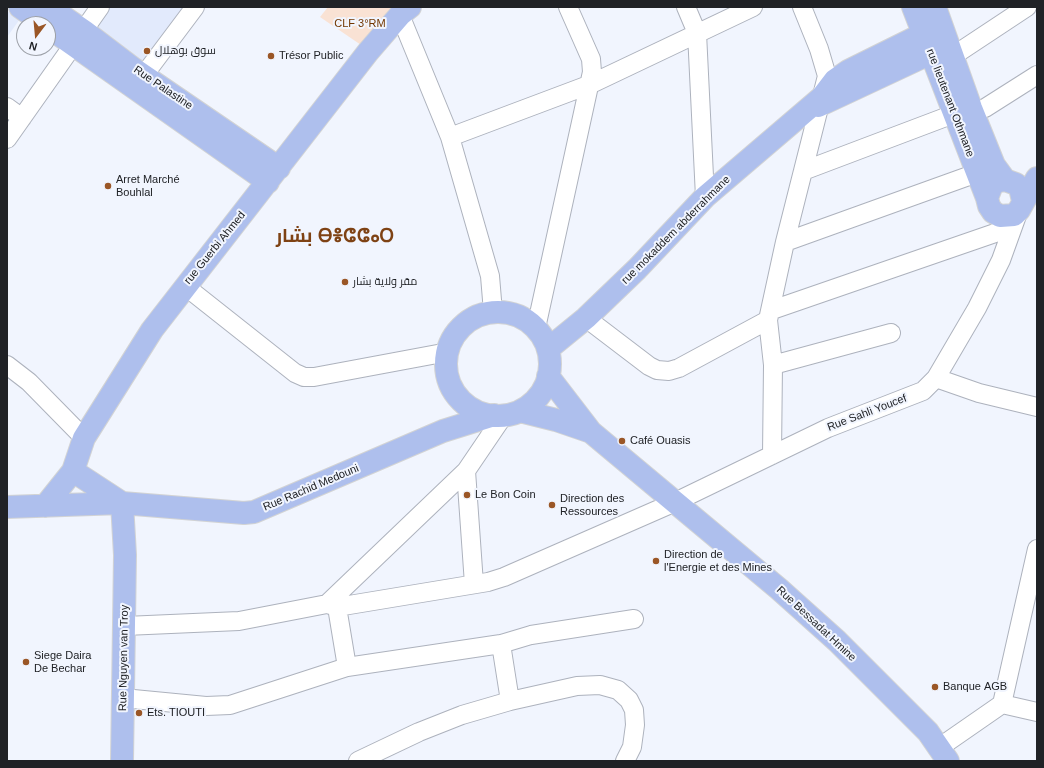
<!DOCTYPE html>
<meta charset="utf-8">
<style>
body{margin:0}
#map{position:relative;width:1044px;height:768px;overflow:hidden;background:#f1f5fe;font-family:Helvetica,sans-serif}
canvas{display:block}
.frame{position:absolute;inset:0;border:8px solid #202226;pointer-events:none}
.north{position:absolute;left:16px;top:16px;width:40px;height:40px;box-sizing:border-box;background:#f1f5fe;border:1px solid #9da1a8;border-radius:50%;rotate:196deg;font-size:11px;font-weight:700;line-height:16px;text-align:center;color:#202226}
.north::after{content:'';display:block;margin:auto;width:14px;height:18px;background:#9a5626;clip-path:polygon(50% 0,100% 100%,50% 72%,0 100%)}
</style>
<div id="map">
<canvas width="1044" height="768"></canvas>
<div class="frame"></div>
<div class="north">N</div>
</div>
<script>
const context = document.querySelector('canvas').getContext('2d');
context.lineJoin = 'round';
function fill(path, color) {
  context.fillStyle = color;
  context.fill(path, 'evenodd');
}
function shape(rows) {
  const path = new Path2D();
  for (const r of rows) {
    if (r.length === 3) {
      path.moveTo(r[0] + r[2], r[1]);
      path.arc(r[0], r[1], r[2], 0, 2 * Math.PI);
      continue;
    }
    path.moveTo(r[0], r[1]);
    for (let i = 2; i < r.length; i += 2) path.lineTo(r[i], r[i + 1]);
  }
  return path;
}
function trace(path, color, width, dash) {
  context.strokeStyle = color;
  context.lineWidth = width;
  context.lineCap = dash ? 'butt' : 'round';
  context.setLineDash(dash || []);
  context.stroke(path);
}
function drawText(font, color, halo, rows, align = 'center') {
  context.font = font + ' Helvetica,Cairo,"Noto Sans Tifinagh",sans-serif';
  context.lineWidth = 4;
  context.setLineDash([]);
  context.textBaseline = 'middle';
  context.strokeStyle = halo;
  context.fillStyle = color;
  for (const [text, x, y, turn = 0] of rows) {
    context.save();
    context.translate(x, y);
    context.rotate((+turn || 0) * Math.PI / 180);
    context.textAlign = isNaN(turn) ? turn : align;
    if (halo) context.strokeText(text, 0, 0);
    context.fillText(text, 0, 0);
    context.restore();
  }
}
fill(shape([
 [107,7,206,7,155,73,90,29],
 [7,11,20,19,7,37]
]), '#e2eafc');
fill(shape([
 [328,7,399,7,364,47,320,17]
]), '#f9e2d4');
const minor = shape([
 [686,7,697,33,705,197],
 [400,15,450,137,490,276,493,312],
 [959,52,1027,7],
 [134,85,144,75,195,7],
 [7,107,22,118],
 [985,108,1037,75],
 [450,137,591,84,753,7],
 [7,139,100,7],
 [803,171,967,109],
 [785,242,977,173],
 [185,286,295,373,304,377,314,377,448,352],
 [772,310,998,232],
 [586,318,649,366,657,370,669,371,679,368,768,320,773,365,891,333],
 [768,320,785,242,827,76,819,49,802,7],
 [536,328,592,72,591,59,568,7],
 [7,365,29,382,84,438],
 [936,378,979,393,1037,407],
 [772,455,773,365],
 [466,471,474,584],
 [327,604,337,607,488,582,504,577,673,503,828,428,923,391,936,378,977,308,1001,260,1019,210],
 [125,626,239,621,327,604,466,471,504,415],
 [501,644,510,701],
 [347,667,501,644,531,635,634,619],
 [123,698,206,706,230,705,347,667,337,607],
 [1002,704,1037,549],
 [940,747,1002,704,1037,712],
 [358,761,419,732,462,715,510,701,577,686,600,685,618,690,629,700,634,710,635,725,632,747,625,761]
]);
const major = shape([
 [20,7,44,24],
 [49,7,84,31,134,69,279,168],
 [913,7,987,198],
 [935,7,971,108,994,165,1005,180],
 [48,27,268,182],
 [818,106,944,47],
 [1023,201,1020,188,1016,184,1005,180,998,181,992,185,987,198,989,206,993,212,1000,216,1014,215,1019,210,1037,178],
 [498,364,52],
 [548,349,586,318,637,269,705,197,822,97,835,80,848,71,941,25],
 [548,376,591,432,779,589,837,641,928,732,948,761],
 [520,411,556,420,591,432],
 [73,471,122,503],
 [45,506,73,471,84,438,152,330,368,52,400,15,410,7],
 [7,507,122,503,244,513,254,512,443,431,494,415],
 [122,761,125,555,122,503]
]);
trace(minor, '#adb2bd', 20);
trace(major, '#d2d3d4', 24);
trace(minor, '#fff', 18);
trace(major, '#aebfed', 22);
for (const [x, y, r, color] of [
 [147,51,4,"#9a5626"],
 [271,56,4,"#9a5626"],
 [108,186,4,"#9a5626"],
 [345,282,4,"#9a5626"],
 [622,441,4,"#9a5626"],
 [467,495,4,"#9a5626"],
 [552,505,4,"#9a5626"],
 [656,561,4,"#9a5626"],
 [26,662,4,"#9a5626"],
 [935,687,4,"#9a5626"],
 [139,713,4,"#9a5626"]
]) {
  const dot = new Path2D();
  dot.arc(x, y, r, 0, 2 * Math.PI);
  context.fillStyle = color;
  context.fill(dot);
  trace(dot, '#f1f5fe', 1.5);
}
drawText('11px', '#723601', '#f1f5fe', [
 ["CLF 3°RM",360,24]
]);
drawText('11px', '#202226', '#f1f5fe', [
 ["سوق بوهلال",155,51],
 ["Trésor Public",279,56],
 ["Arret Marché",116,180],
 ["Bouhlal",116,193],
 ["مقر ولاية بشار",353,282],
 ["Café Ouasis",630,441],
 ["Le Bon Coin",475,495],
 ["Direction des",560,499],
 ["Ressources",560,512],
 ["Direction de",664,555],
 ["l'Energie et des Mines",664,568],
 ["Siege Daira",34,656],
 ["De Bechar",34,669],
 ["Banque AGB",943,687],
 ["Ets. TIOUTI",147,713]
], 'left');
drawText('11px', '#202226', '#f1f5fe', [
 ["Rue Palastine",163,88,34],
 ["rue lieutenant Othmane",950,103,69],
 ["rue mokaddem abderrahmane",676,230,-45],
 ["rue Guerbi Ahmed",215,248,-51],
 ["Rue Sahli Youcef",867,413,-21],
 ["Rue Rachid Medouni",311,488,-23],
 ["Rue Bessadat Hmine",816,624,43],
 ["Rue Nguyen van Troy",124,658,-89]
]);
drawText('bold 19px', '#7e4214', '#f1f5fe', [
 ["بشار ⴱⴻⵛⵛⴰⵔ",335,237]
]);
</script>
